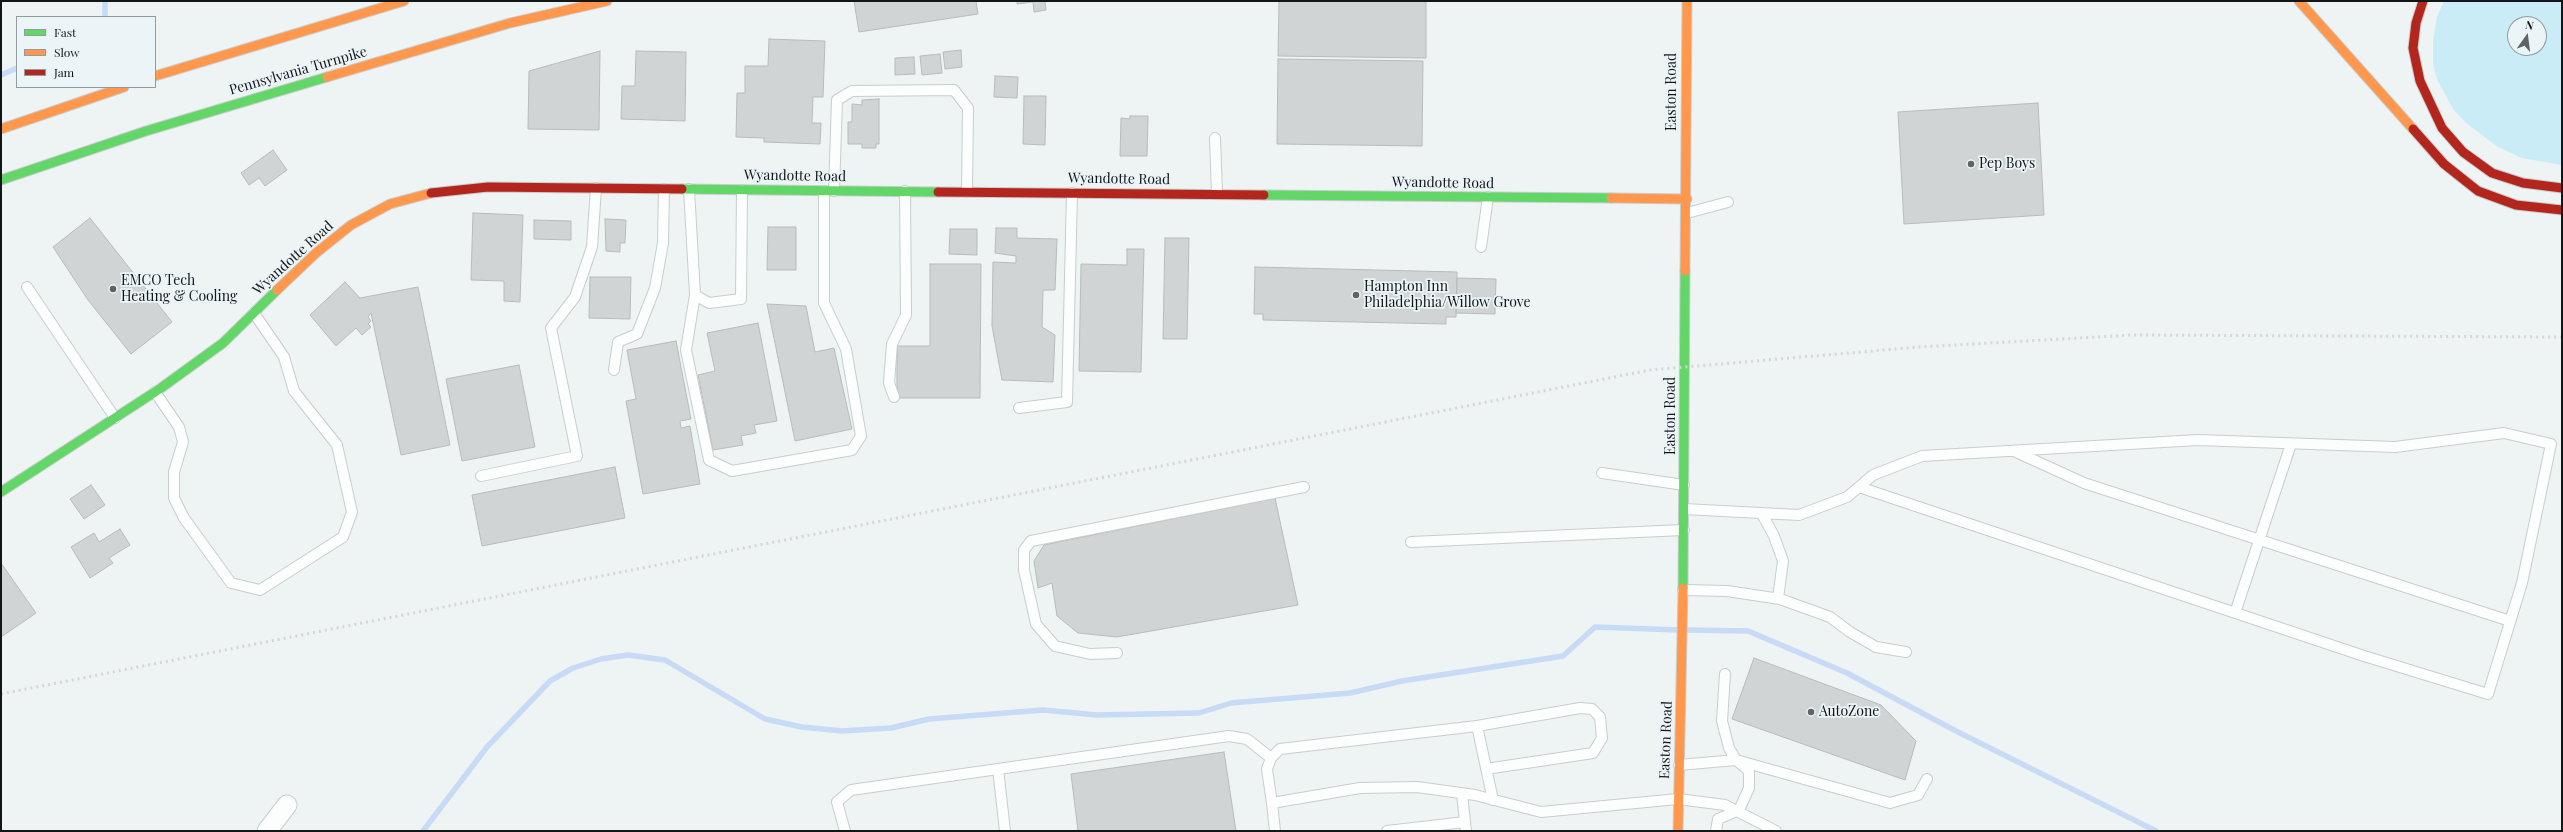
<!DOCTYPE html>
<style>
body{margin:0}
#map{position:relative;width:2563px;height:832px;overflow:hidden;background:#eef3f4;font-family:"Playfair Display",serif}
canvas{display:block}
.frame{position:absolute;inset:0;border:2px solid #121617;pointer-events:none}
.legend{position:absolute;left:16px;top:16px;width:140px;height:72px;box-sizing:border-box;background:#ebf4f7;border:1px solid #949b9d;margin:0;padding:5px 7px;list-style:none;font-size:12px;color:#121617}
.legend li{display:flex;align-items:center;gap:8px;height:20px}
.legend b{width:20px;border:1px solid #949b9d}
.north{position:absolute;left:2507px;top:16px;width:40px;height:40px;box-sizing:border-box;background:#ebf4f7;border:1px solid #949b9d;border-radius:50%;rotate:14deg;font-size:11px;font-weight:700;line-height:16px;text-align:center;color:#121617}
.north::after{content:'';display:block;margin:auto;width:14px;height:18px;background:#5f6364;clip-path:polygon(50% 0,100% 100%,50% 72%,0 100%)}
</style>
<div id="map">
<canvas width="2563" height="832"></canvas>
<div class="frame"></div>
<ul class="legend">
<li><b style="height:5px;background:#63d668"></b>Fast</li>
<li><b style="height:5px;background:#ff974d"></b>Slow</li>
<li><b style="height:5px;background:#b3261e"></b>Jam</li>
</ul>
<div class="north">N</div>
</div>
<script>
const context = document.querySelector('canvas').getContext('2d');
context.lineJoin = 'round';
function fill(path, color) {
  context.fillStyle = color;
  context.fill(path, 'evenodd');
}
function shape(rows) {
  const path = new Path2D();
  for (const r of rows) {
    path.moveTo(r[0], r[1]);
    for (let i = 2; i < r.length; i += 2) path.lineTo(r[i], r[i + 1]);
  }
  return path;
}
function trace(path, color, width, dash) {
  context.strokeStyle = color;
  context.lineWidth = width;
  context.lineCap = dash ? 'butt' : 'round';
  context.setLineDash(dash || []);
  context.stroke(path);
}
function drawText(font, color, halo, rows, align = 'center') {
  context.font = font + ' "Playfair Display",serif';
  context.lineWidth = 3.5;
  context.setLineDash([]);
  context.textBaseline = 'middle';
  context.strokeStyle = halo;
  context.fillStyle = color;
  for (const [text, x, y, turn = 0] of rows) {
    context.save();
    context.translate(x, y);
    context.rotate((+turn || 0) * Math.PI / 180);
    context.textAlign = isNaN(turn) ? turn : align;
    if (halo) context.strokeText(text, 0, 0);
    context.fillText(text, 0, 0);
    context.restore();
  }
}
fill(shape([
 [2444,1,2562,1,2562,165,2522,158,2498,147,2465,122,2453,109,2437,79,2433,64,2433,41,2437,17],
 [2515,24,2539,24,2539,48,2515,48]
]), '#c9ecf7');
trace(shape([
 [105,17,105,1],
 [1,75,17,68],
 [1687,630,1748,631,1847,673,1956,731,2156,831],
 [423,831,487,747,550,681,573,668,601,659,628,655,665,660,765,719,802,727,842,731,891,728,929,719,1043,710,1097,715,1199,713,1231,703,1350,693,1402,681,1563,656,1595,627,1679,630]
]), '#c7daf6', 5.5);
const building = shape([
 [854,1,976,1,978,14,859,32,854,1],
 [1017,1,1045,1,1046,10,1034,12,1033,2,1017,4,1017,1],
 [1279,1,1426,1,1426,58,1278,56,1279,1],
 [769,39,825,41,823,97,813,97,812,123,821,123,820,144,764,142,764,138,736,137,737,93,745,93,745,66,768,66,769,39],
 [961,50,962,67,945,69,943,52,961,50],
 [600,51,599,130,528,129,529,71,600,51],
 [636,51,686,52,685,121,621,119,622,86,635,86,636,51],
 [940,54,942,73,922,75,920,56,940,54],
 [914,57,915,74,895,75,895,58,914,57],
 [1278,59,1423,61,1422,146,1277,144,1278,59],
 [995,76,1018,77,1017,98,994,97,995,76],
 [1024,96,1046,96,1045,145,1023,144,1024,96],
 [879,99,879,144,876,144,876,148,862,148,862,144,848,144,848,122,852,122,852,104,862,105,862,100,879,99],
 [2038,103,2044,215,1904,224,1898,112,2038,103],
 [1130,116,1148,116,1147,156,1120,156,1121,118,1130,119,1130,116],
 [273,150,287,170,265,186,259,178,249,185,241,173,273,150],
 [473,213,523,215,520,302,504,301,504,281,471,280,473,213],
 [90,218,172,322,131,354,88,300,53,247,90,218],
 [605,219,626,220,625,243,620,243,620,252,606,251,605,219],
 [534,220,571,221,571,240,534,239,534,220],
 [768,227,796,227,796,270,767,270,768,227],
 [996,228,1017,228,1017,238,1057,239,1055,290,1043,290,1042,327,1055,335,1053,382,1002,380,992,326,993,262,1016,263,1016,256,995,253,996,228],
 [950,229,977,229,977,255,949,254,950,229],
 [1165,238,1189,238,1187,339,1163,339,1165,238],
 [1127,249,1144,249,1141,372,1079,371,1081,264,1127,265,1127,249],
 [930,264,981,264,980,398,897,398,897,346,930,346,930,264],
 [1255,267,1457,272,1456,317,1446,317,1446,324,1263,320,1263,314,1254,314,1255,267],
 [590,277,631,277,630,319,589,318,590,277],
 [1457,278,1496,279,1495,314,1456,313,1457,278],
 [345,282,360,298,418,287,450,445,401,455,371,313,368,317,371,321,368,324,371,327,362,335,356,328,336,346,310,315,345,282],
 [767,304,806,306,815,352,834,348,852,429,795,441,767,304],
 [758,323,777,421,754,425,756,433,741,436,743,445,713,450,698,375,715,371,707,333,758,323],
 [676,341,691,419,680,421,681,428,690,426,700,484,643,494,626,401,636,399,627,350,676,341],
 [519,365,535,447,462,461,446,379,519,365],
 [615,467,625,518,482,546,472,495,615,467],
 [91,485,105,505,84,519,70,499,91,485],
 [1275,498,1298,605,1117,637,1078,633,1057,616,1052,583,1038,588,1034,561,1044,545,1275,498],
 [120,529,130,545,109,558,113,563,90,578,71,547,94,533,99,542,120,529],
 [1,563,36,613,1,637,1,563],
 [1754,658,1881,705,1916,741,1905,780,1732,719,1754,658],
 [1224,752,1236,831,1074,831,1078,830,1071,774,1224,752]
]);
fill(building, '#d0d4d5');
trace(building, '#b8bbbc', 1);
const lane = shape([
 [1215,138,1217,194],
 [689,189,695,295,709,303,741,299,742,190],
 [834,191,837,100,852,91,954,90,968,108,967,192],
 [1687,213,1728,202],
 [1481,247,1488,197],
 [27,287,115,418],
 [695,295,686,350,709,460,732,471,852,450,861,436,846,349,824,303,824,191],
 [614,370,618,342,637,334,655,288,663,243,664,189],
 [155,392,179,427,183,442,174,472,174,498,184,518,231,583,260,590,343,537,352,512,337,445,294,391,284,357,254,313],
 [894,397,889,383,892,344,906,315,905,191],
 [1019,408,1067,402,1072,193],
 [2016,452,2084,483,2510,621],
 [1602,473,1684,485],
 [481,476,577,456,551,328,575,297,592,247,596,188],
 [1684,509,1799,515,1847,497,1859,487,1873,475,1922,456,2198,440,2395,447,2504,433,2551,444,2522,583,2488,694,2364,656,1859,487],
 [1762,514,1774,536,1783,561,1778,598],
 [1411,542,1684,530],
 [1683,590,1727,591,1780,599,1830,617,1850,632,1876,647,1906,652],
 [2235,613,2291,444],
 [1117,653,1090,654,1055,646,1036,624,1024,570,1024,550,1031,541,1304,487],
 [1477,726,1580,708,1592,709,1600,717,1602,738,1593,753,1486,769],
 [1679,765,1736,760,1890,803,1918,795,1927,779],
 [998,769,1005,831],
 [1462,794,1466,831],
 [1272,803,1267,769,1271,758,1280,749,1477,726,1493,800],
 [845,831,837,802,851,790,1229,736,1247,739,1271,758],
 [1275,831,1272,803,1360,788,1417,787,1475,795,1541,812,1678,799,1725,805,1776,831],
 [1387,831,1465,822],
 [1716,831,1718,819,1739,810,1749,788,1749,771,1736,760,1729,748,1722,721,1725,674]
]);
const street = shape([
 [267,831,287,805]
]);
const fast = shape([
 [1,180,146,131,327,77],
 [682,189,938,192],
 [1264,195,1611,198],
 [1,492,161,388,223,343,277,290],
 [1683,588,1685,271]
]);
const slow = shape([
 [2299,1,2413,129],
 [155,76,404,1],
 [327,77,510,23,607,1],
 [1,129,124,87],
 [1611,198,1687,199],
 [1685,271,1687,1],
 [277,290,316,253,351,225,390,204,431,193],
 [1678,831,1683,588]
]);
const jam = shape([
 [2423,1,2416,23,2413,48,2420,81,2442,128,2463,152,2492,173,2523,183,2562,188],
 [2413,129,2444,164,2478,191,2516,205,2562,210],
 [938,192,1264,195],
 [431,193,488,187,682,189]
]);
trace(lane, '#c9cdce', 12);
trace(street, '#c9cdce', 21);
trace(fast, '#c9cdce', 11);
trace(slow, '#c9cdce', 11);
trace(jam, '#c9cdce', 11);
trace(lane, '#fcfdfd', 10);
trace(street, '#fcfdfd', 19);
trace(fast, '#63d668', 9);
trace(slow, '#ff974d', 9);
trace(jam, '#b3261e', 9);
trace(shape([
 [1,694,1650,370,1919,347,2132,335,2562,337]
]), '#d4d6d7', 3, [2, 4]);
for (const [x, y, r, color] of [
 [1971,164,4,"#5f6364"],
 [113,289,4,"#5f6364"],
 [1356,295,4,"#5f6364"],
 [1811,712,4,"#5f6364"]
]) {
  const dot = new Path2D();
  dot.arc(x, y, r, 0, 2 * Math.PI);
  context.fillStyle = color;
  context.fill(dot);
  trace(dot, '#ebf4f7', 1.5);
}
drawText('14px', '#121617', '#ebf4f7', [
 ["Pennsylvania Turnpike",298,71,-16],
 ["Easton Road",1672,92,-90],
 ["Wyandotte Road",795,176,1],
 ["Wyandotte Road",1119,179,1],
 ["Wyandotte Road",1443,183,1],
 ["Wyandotte Road",293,258,-42],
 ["Easton Road",1671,416,-90],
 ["Easton Road",1666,740,-88]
]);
drawText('14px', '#121617', '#ebf4f7', [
 ["Pep Boys",1979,164],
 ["EMCO Tech",121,281],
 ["Heating & Cooling",121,297],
 ["Hampton Inn",1364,287],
 ["Philadelphia/Willow Grove",1364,303],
 ["AutoZone",1819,712]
], 'left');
</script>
